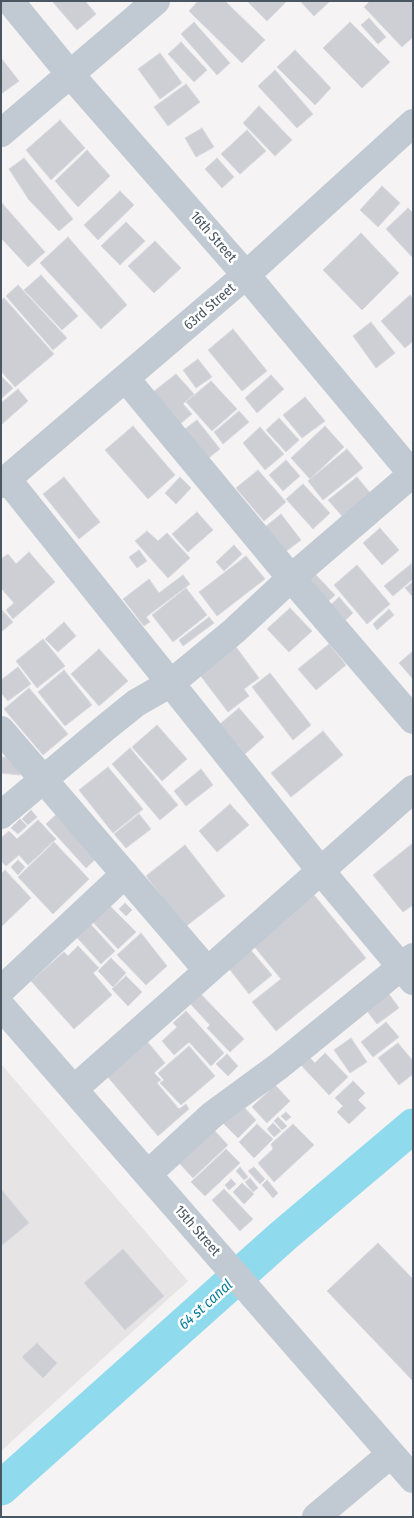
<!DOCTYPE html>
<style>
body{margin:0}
#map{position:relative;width:414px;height:1518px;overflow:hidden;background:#f5f3f3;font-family:"Fira Sans Condensed",sans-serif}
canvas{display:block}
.frame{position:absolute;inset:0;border:2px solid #4a5661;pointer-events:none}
</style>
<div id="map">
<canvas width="414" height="1518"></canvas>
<div class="frame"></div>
</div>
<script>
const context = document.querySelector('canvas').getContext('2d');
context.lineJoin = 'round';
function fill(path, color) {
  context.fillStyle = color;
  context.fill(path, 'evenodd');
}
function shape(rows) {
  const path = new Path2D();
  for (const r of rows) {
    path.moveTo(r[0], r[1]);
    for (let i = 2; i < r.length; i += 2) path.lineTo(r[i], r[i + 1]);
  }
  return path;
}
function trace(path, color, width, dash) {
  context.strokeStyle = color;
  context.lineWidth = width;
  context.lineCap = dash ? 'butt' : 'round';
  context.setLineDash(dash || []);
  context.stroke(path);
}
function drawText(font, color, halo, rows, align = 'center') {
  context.font = font + ' "Fira Sans Condensed",sans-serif';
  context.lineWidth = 5;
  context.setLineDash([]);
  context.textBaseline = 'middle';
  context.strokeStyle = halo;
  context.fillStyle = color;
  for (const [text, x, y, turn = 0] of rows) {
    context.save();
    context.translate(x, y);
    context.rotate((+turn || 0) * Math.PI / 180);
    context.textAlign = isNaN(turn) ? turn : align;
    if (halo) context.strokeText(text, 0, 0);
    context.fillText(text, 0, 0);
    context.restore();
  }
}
fill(shape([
 [1,1064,188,1281,1,1451]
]), '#e6e4e5');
trace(shape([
 [1,1488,283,1236,413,1126]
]), '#90daee', 35);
const building = shape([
 [52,1,85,1,96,14,77,30,52,1],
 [198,1,225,1,265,40,242,63,189,11,198,1],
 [247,1,287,1,267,21,247,1],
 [300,1,328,1,329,2,314,16,300,1],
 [370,1,413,1,413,37,402,47,364,7,370,1],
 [369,18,386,37,378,44,361,25,369,18],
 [194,22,230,63,217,75,181,34,194,22],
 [350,22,390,62,362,88,323,48,350,22],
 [181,42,207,70,194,82,168,54,181,42],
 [295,50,331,88,315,105,277,67,295,50],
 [160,53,182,83,160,99,138,69,160,53],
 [1,58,19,81,1,94,1,58],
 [275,70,313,114,297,128,258,86,275,70],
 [186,84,200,102,168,126,154,107,186,84],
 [259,106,292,140,275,156,243,123,259,106],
 [60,120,85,148,51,180,26,150,60,120],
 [202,128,214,147,196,157,185,138,202,128],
 [247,130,266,151,240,174,221,154,247,130],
 [87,150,110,176,78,207,55,181,87,150],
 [24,158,73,219,59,231,29,200,9,169,24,158],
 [217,158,234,177,222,188,205,169,217,158],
 [382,186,400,203,378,227,360,210,382,186],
 [120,191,134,205,98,240,84,225,120,191],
 [1,202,45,252,28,267,1,238,1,202],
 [408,208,413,213,413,258,386,229,408,208],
 [126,222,145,241,120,265,101,246,126,222],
 [361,233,399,273,362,310,323,270,361,233],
 [68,237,127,305,101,329,40,263,68,237],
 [155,241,181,268,154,293,128,266,155,241],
 [41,275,78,316,62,330,24,290,41,275],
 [18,285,67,338,53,350,6,296,18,285],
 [410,295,413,299,413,341,405,348,381,321,410,295],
 [4,298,54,354,15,387,1,371,1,300,4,298],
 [371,322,395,353,376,368,353,336,371,322],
 [233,329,267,371,242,391,208,350,233,329],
 [198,359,212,377,196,388,183,370,198,359],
 [176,374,194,394,183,404,192,414,180,424,153,392,176,374],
 [271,375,284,389,257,413,245,398,271,375],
 [1,376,13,388,1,399,1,376],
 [211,381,237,409,212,431,186,402,211,381],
 [18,389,28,401,1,425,1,403,18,389],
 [305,397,325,421,302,438,283,415,305,397],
 [239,411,249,422,223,444,214,432,239,411],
 [279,418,299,440,286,452,266,430,279,418],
 [197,420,220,449,206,460,182,431,197,420],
 [133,426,175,475,148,499,105,450,133,426],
 [325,426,344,447,310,479,291,458,325,426],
 [260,427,284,454,265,470,243,443,260,427],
 [347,449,363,468,323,500,308,481,347,449],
 [286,460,300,476,283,491,269,475,286,460],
 [258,470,286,502,264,521,236,488,258,470],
 [64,477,100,522,79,539,43,494,64,477],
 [180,477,191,488,176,504,165,493,180,477],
 [357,477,371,494,343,517,328,500,357,477],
 [303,484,330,513,313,529,286,499,303,484],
 [197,512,213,530,188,552,172,534,197,512],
 [281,514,301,540,280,556,260,531,281,514],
 [380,528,399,550,382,565,363,543,380,528],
 [147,531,158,541,167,533,190,558,168,578,135,541,147,531],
 [234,545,242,554,224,571,216,562,234,545],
 [139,550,147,561,137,568,129,557,139,550],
 [29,552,55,582,13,619,6,610,14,603,1,588,1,559,8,554,16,564,29,552],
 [246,556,265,579,217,616,199,592,246,556],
 [411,564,413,579,393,596,384,586,411,564],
 [357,565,390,604,367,624,334,585,357,565],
 [315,574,335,595,322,607,302,586,315,574],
 [183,575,190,584,146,617,150,622,144,626,123,599,149,579,159,593,183,575],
 [413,582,413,597,405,588,413,582],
 [186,588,207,615,173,642,152,615,186,588],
 [339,597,353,613,338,627,324,611,339,597],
 [290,608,312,631,289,652,267,629,290,608],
 [1,609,13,622,1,632,1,609],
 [389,609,394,615,377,630,373,624,389,609],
 [209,617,214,623,183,646,179,640,209,617],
 [64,622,76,636,58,652,45,639,64,622],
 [43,639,65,666,37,688,16,661,43,639],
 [329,644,346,665,316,690,298,669,329,644],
 [236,647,259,678,244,689,249,696,228,712,200,675,236,647],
 [99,649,128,681,99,706,71,674,99,649],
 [413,651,413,679,399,663,413,651],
 [18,667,31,684,8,701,1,693,1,680,18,667],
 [64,670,92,705,65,726,38,692,64,670],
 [270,673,311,725,293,740,252,687,270,673],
 [29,688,68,734,43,755,4,709,29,688],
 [239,708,264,737,245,754,220,724,239,708],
 [157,725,187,759,162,781,132,747,157,725],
 [323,731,343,755,291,797,271,773,323,731],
 [130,748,178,805,160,820,112,764,130,748],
 [1,757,22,758,20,775,1,773,1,757],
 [108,767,143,809,113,833,79,790,108,767],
 [201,769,213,785,186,806,174,791,201,769],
 [230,804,249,825,217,852,199,831,230,804],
 [31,810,37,817,28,825,22,819,31,810],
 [60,811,100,855,86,868,46,824,60,811],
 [139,814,151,829,126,848,114,834,139,814],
 [20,819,27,826,18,834,11,828,20,819],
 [38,820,56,839,28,865,19,855,6,866,1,861,1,838,9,831,17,839,38,820],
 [54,842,89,879,53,914,18,877,54,842],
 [413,843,413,905,403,912,373,875,413,843],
 [185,845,225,896,185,927,146,876,185,845],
 [18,860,25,867,18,875,11,867,18,860],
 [5,870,31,898,1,927,1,874,5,870],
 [314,895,366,958,276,1031,252,1002,281,979,253,945,314,895],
 [105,901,136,932,118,949,88,917,105,901],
 [125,903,132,910,126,916,119,909,125,903],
 [86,919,115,951,101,964,72,932,86,919],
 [141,933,167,966,146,985,117,955,141,933],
 [78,946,99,968,93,973,112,995,74,1029,31,981,64,952,68,956,78,946],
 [249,948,272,975,249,994,227,966,249,948],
 [111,958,126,973,113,987,98,971,111,958],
 [126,976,142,992,128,1006,112,989,126,976],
 [194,987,244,1039,230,1052,207,1028,210,1025,184,997,194,987],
 [386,990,399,1008,377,1024,364,1007,386,990],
 [186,1011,224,1053,211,1066,189,1042,174,1055,162,1041,177,1027,173,1023,186,1011],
 [386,1022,399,1037,373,1057,361,1042,386,1022],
 [141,1034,165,1063,154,1073,161,1080,157,1083,179,1109,186,1104,189,1109,158,1136,101,1069,141,1034],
 [351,1038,367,1062,350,1073,334,1050,351,1038],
 [398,1043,413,1061,413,1074,399,1085,378,1058,398,1043],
 [189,1046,215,1076,181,1105,160,1083,164,1080,158,1073,189,1046],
 [325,1053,348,1077,329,1095,300,1064,308,1056,315,1063,325,1053],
 [227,1054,238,1066,228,1076,216,1064,227,1054],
 [353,1081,365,1093,358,1100,366,1108,349,1124,337,1112,343,1106,335,1098,353,1081],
 [275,1085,290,1101,267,1123,252,1107,275,1085],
 [241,1104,256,1120,238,1138,223,1123,241,1104],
 [286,1112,291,1117,286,1121,281,1116,286,1112],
 [278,1117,287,1126,282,1130,274,1121,278,1117],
 [273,1123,281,1131,274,1137,267,1129,273,1123],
 [257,1124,273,1139,254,1158,239,1142,257,1124],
 [293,1124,314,1145,274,1182,258,1163,273,1149,271,1144,293,1124],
 [214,1130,228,1145,193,1178,179,1163,214,1130],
 [226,1149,240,1163,205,1196,191,1182,226,1149],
 [240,1167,248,1177,244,1180,236,1171,240,1167],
 [254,1167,265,1179,260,1184,248,1171,254,1167],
 [250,1178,258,1188,253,1192,245,1182,250,1178],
 [231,1179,236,1184,229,1190,225,1185,231,1179],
 [267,1180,278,1193,273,1198,262,1185,267,1180],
 [242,1183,254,1194,244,1204,233,1192,242,1183],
 [1,1189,29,1223,1,1246,1,1189],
 [224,1189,253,1219,240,1231,212,1200,224,1189],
 [378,1243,413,1279,413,1381,327,1291,378,1243],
 [123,1249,164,1296,125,1330,84,1283,123,1249],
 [37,1343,57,1363,43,1378,22,1357,37,1343]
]);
fill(building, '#cdcfd5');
trace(building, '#d7d9de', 1);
trace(shape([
 [10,1,69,73,246,275,413,475],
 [1,133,156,1],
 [126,379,291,578,413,720],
 [7,479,320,870,413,981],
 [1,484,246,275,413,123],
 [1,730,207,970],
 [1,815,105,728,136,703,171,683,234,631,291,578,412,474],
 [1,990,125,874],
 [1,1006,413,1479],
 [74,1089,413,789],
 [148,1174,212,1115,279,1066,413,957],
 [316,1517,391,1454]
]), '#c1cad2', 28);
drawText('14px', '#4a5661', '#fff', [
 ["16th Street",213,237,49],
 ["63rd Street",210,307,-41],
 ["15th Street",197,1231,49]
]);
drawText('italic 15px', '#0c7c9b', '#fff', [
 ["64 st canal",206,1305,-42]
]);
</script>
